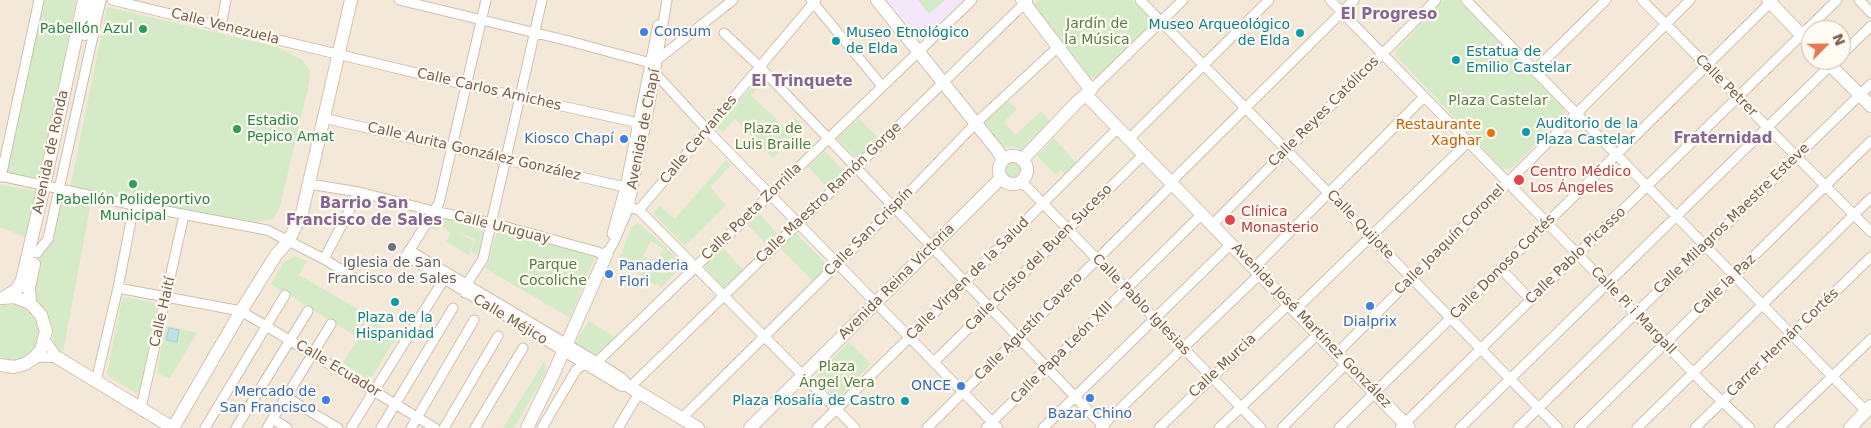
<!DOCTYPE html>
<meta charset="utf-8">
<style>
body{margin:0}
#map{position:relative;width:1871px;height:428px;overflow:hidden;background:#fdf6eb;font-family:"DejaVu Sans",sans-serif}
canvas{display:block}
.north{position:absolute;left:1801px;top:20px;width:50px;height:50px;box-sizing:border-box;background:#fffaf2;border:1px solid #c9bcb0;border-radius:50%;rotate:67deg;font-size:14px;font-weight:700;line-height:20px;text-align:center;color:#785e4d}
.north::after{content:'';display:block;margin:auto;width:18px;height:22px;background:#e57752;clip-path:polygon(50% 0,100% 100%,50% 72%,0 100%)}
</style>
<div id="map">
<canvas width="1871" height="428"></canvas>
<div class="north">N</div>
</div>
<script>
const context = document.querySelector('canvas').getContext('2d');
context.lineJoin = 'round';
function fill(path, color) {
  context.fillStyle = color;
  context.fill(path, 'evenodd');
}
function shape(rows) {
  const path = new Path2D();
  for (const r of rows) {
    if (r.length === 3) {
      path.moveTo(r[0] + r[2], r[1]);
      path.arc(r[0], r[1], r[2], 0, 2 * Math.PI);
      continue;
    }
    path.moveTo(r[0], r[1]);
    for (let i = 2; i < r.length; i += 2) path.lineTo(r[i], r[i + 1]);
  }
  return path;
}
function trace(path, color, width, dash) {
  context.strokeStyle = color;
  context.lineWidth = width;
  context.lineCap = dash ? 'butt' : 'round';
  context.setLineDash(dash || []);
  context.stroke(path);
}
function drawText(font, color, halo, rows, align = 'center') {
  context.font = font + ' "DejaVu Sans",sans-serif';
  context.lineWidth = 4.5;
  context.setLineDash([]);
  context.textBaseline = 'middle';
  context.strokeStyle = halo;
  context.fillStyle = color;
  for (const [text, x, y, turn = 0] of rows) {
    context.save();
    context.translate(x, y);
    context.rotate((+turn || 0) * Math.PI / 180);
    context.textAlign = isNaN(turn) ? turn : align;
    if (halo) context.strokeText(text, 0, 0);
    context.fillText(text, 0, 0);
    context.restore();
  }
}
fill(shape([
 [0,0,1871,0,1871,428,0,428],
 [1811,30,1841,30,1841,60,1811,60]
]), '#f4e9d9');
fill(shape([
 [885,0,963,0,919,43]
]), '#f3e7f9');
fill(shape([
 [43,0,76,0,40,179,38,180,8,174,6,171],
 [918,0,945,0,929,14],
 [1038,0,1132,0,1153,21,1096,78,1090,78,1034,4],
 [1444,0,1459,0,1564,107,1564,115,1512,168,1503,169,1395,55,1395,52],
 [107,7,277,47,302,60,310,71,309,84,279,210,273,219,256,222,225,220,70,188],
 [759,79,763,83,751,95,785,128,796,118,804,126,773,158,735,119,722,133,716,126],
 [1008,101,1017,109,1004,122,1016,135,1041,111,1052,123,1022,151,1012,146,1003,148,984,125,984,123],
 [859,118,880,140,859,161,837,138],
 [1054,138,1077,164,1066,174,1061,170,1056,175,1037,156],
 [825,151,844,172,828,188,808,167],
 [726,160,731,165,710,187,726,205,685,246,652,213,660,206,675,219],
 [1012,170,8],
 [0,185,37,191,25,237,0,227],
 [63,198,91,202,63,353,54,345,50,321,35,300,35,285,40,258,51,244],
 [759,214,779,235,768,246,748,225],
 [444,215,487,233,481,257,471,251,475,240,453,229,474,241,469,255,446,242,451,233,442,226,437,230,430,228],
 [638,223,655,237,683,264,661,288,657,283,654,285,649,279,622,266,623,265,618,262,632,226],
 [651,241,664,249,660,256,662,257,661,259,671,265,667,273,664,274,652,268,653,266,648,263,650,260,643,256],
 [497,230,596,254,570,318,485,268,489,261],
 [796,233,828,266,813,281,780,248],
 [723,248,744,271,725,289,704,266],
 [295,256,307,261,299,275,370,316,357,337,271,284,284,262],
 [124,297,155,303,157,307,139,392,136,393,109,377,107,373,122,299],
 [2,305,21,305,39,323,39,340,31,354,18,362,0,360,0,306],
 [370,319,397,336,370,380,343,363],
 [589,321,615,337,596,358,576,345,576,341],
 [165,325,197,333,170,378,157,374],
 [849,342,871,364,837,399,817,378,818,372],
 [545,360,546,373,514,428,503,428]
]), '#d5ebc8');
const water = shape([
 [169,328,179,330,177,342,166,340,169,328]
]);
fill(water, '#bee0e7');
trace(water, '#a5cfd9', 1);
const street = shape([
 [112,0,466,85,630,121,634,122,637,129],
 [399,0,569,41,647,62,655,73,711,134,998,428],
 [486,0,439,203,406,256,621,386,630,387],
 [811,0,882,86],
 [1140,0,1558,428],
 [1330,0,1706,386,1750,428],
 [1466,0,1866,411],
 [1642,0,1871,232],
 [1859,0,1871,13],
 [221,26,226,0],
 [724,33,760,67,1105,428],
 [1841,55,1871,26],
 [657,60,733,0],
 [1535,70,1606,0],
 [1091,90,1183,0],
 [323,118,625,187],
 [1129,139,1269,0],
 [0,176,134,205,267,230,324,259,353,277],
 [1,177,39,0],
 [1171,182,1354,0],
 [1020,183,1027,187,1261,428],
 [309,184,359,192,433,211,492,223,598,252,606,256],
 [629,207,639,210,855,428],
 [639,210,816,0],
 [1212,225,1436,0],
 [612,234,625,187,658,25],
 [409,250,597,362,622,378,630,387],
 [37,253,48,239,101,0],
 [607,253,613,244,629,207,650,103,667,0],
 [324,259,359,192],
 [1254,268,1424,97],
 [1501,269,1531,300],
 [118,288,241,311,435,428],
 [465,293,466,285,483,259,542,0],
 [1295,310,1468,142],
 [45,340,58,358],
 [1337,353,1690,0],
 [34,358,46,357,58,358],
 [597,362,972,0],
 [934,362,1144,154],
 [96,381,118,288,134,205],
 [630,387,1028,0],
 [286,397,338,428],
 [141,408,184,215],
 [682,418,894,208,976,123,1058,47],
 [273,419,287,428],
 [205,428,285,295],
 [236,428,308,311],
 [267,428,331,324],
 [351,428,446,276],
 [381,428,453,308],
 [411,428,474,320],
 [444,428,498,336],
 [475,428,523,348],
 [542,428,576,370,584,364],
 [618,428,639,393],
 [817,428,910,337,1118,128],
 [927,428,1173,184],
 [986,428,1202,214],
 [1043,428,1231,244],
 [1100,428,1260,274],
 [1159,428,1289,304],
 [1219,428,1318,334],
 [1282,428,1347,363],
 [1339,428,1773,0],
 [1400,428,1837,0],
 [1460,428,1836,60],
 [1518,428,1871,84],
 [1579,428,1871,141],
 [1637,428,1871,198],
 [1695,428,1871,257],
 [1779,428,1871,339]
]);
const secondary = shape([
 [877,0,998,151,1003,160],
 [1022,0,1091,90,1076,103,1022,160],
 [1768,0,1811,45],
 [85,34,93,0],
 [1825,60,1871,106],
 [1086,95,1409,428],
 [1013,170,14],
 [5,297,17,289,22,280,44,186,84,0],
 [30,303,29,287,34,264],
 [58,358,173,428],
 [0,365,14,367,25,364,34,358,41,350,46,331,41,315,30,303,14,297,2,298],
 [630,387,698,428],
 [173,428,241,311,276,255,289,240,302,213,351,0],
 [527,428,552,377,607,253],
 [750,428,1001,178],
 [1850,428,1871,406]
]);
trace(street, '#cfbfaf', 11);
trace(secondary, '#d5c1af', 14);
trace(street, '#fff', 9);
trace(secondary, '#fff', 12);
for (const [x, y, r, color] of [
 [143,29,5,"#2e9e5b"],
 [644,32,5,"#3f7fe0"],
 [1300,33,5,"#0f9aa8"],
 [836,41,5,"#0f9aa8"],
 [1456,60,5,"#0f9aa8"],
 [237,129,5,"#2e9e5b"],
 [1526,132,5,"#0f9aa8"],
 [1491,133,5,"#e8710a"],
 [624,139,5,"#3f7fe0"],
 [1519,180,6,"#e0444e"],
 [133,184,5,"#2e9e5b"],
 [1230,220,6,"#e0444e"],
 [392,247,5,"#6b7280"],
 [609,274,5,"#3f7fe0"],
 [395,302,5,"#0f9aa8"],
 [1370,306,5,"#3f7fe0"],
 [961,386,5,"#3f7fe0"],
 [1090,398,5,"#3f7fe0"],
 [326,400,5,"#3f7fe0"],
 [905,401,5,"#0f9aa8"]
]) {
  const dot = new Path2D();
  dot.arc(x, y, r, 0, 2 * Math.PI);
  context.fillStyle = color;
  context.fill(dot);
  trace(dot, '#fffaf2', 2);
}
drawText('14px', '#547e44', '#fffaf2', [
 ["Jardín de",1097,24],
 ["la Música",1097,40],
 ["Plaza Castelar",1498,101],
 ["Plaza de",773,129],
 ["Luis Braille",773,145],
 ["Parque",553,265],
 ["Cocoliche",553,281],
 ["Plaza",837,367],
 ["Ángel Vera",837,383]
]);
drawText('14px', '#0d838f', '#fffaf2', [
 ["Museo Arqueológico",1290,25,"right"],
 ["de Elda",1290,41,"right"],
 ["Museo Etnológico",846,33],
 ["de Elda",846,49],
 ["Estatua de",1466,52],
 ["Emilio Castelar",1466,68],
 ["Auditorio de la",1536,124],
 ["Plaza Castelar",1536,140],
 ["Plaza de la",395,318,"center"],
 ["Hispanidad",395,334,"center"],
 ["Plaza Rosalía de Castro",895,401,"right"]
], 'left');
drawText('14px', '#785e4d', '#fffaf2', [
 ["Calle Venezuela",225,27,14],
 ["Calle Petrer",1726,86,45],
 ["Calle Carlos Arniches",489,90,13],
 ["Calle Reyes Católicos",1324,112,-45],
 ["Avenida de Chapí",644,129,-79],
 ["Calle Cervantes",699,140,-50],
 ["Avenida de Ronda",51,152,-78],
 ["Calle Aurita González González",474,152,13],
 ["Calle Maestro Ramón Gorge",829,193,-44],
 ["Calle Poeta Zorrilla",752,212,-44],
 ["Calle Milagros Maestre Esteve",1732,219,-44],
 ["Calle Quijote",1360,225,46],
 ["Calle Uruguay",502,228,14],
 ["Calle San Crispín",869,232,-45],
 ["Calle Joaquín Coronel",1450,240,-45],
 ["Calle Pablo Picasso",1576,256,-44],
 ["Calle Cristo del Buen Suceso",1039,258,-45],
 ["Calle Donoso Cortés",1503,267,-45],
 ["Calle Virgen de la Salud",968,279,-45],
 ["Avenida Reina Victoria",897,282,-45],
 ["Calle la Paz",1725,285,-44],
 ["Calle Pablo Iglesias",1141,305,46],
 ["Calle Pi i Margall",1633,311,46],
 ["Calle Haití",163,312,-77],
 ["Calle Méjico",510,320,31],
 ["Avenida José Martínez González",1311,326,46],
 ["Calle Agustín Cavero",1029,327,-45],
 ["Carrer Hernán Cortés",1783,343,-44],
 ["Calle Papa León XIII",1062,353,-45],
 ["Calle Murcia",1223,366,-43],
 ["Calle Ecuador",338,369,31]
]);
drawText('14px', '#27864d', '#fffaf2', [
 ["Pabellón Azul",133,29],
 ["Estadio",247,121,"left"],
 ["Pepico Amat",247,137,"left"],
 ["Pabellón Polideportivo",133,200,"center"],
 ["Municipal",133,216,"center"]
], 'right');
drawText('14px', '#366cbe', '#fffaf2', [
 ["Consum",654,32,"left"],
 ["Kiosco Chapí",614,139],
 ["Panaderia",619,266,"left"],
 ["Flori",619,282,"left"],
 ["Dialprix",1370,322,"center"],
 ["ONCE",951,386],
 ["Mercado de",316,392],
 ["San Francisco",316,408],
 ["Bazar Chino",1090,414,"center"]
], 'right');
drawText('14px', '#c56008', '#fffaf2', [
 ["Restaurante",1481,125],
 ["Xaghar",1481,141]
], 'right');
drawText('14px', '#be3a42', '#fffaf2', [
 ["Centro Médico",1530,172],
 ["Los Ángeles",1530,188],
 ["Clínica",1241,212],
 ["Monasterio",1241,228]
], 'left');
drawText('14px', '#5b616d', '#fffaf2', [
 ["Iglesia de San",392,263],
 ["Francisco de Sales",392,279]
]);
drawText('bold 15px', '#866694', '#fffaf2', [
 ["El Progreso",1389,15],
 ["El Trinquete",802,82],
 ["Fraternidad",1723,139],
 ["Barrio San",364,204],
 ["Francisco de Sales",364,221]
]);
</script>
